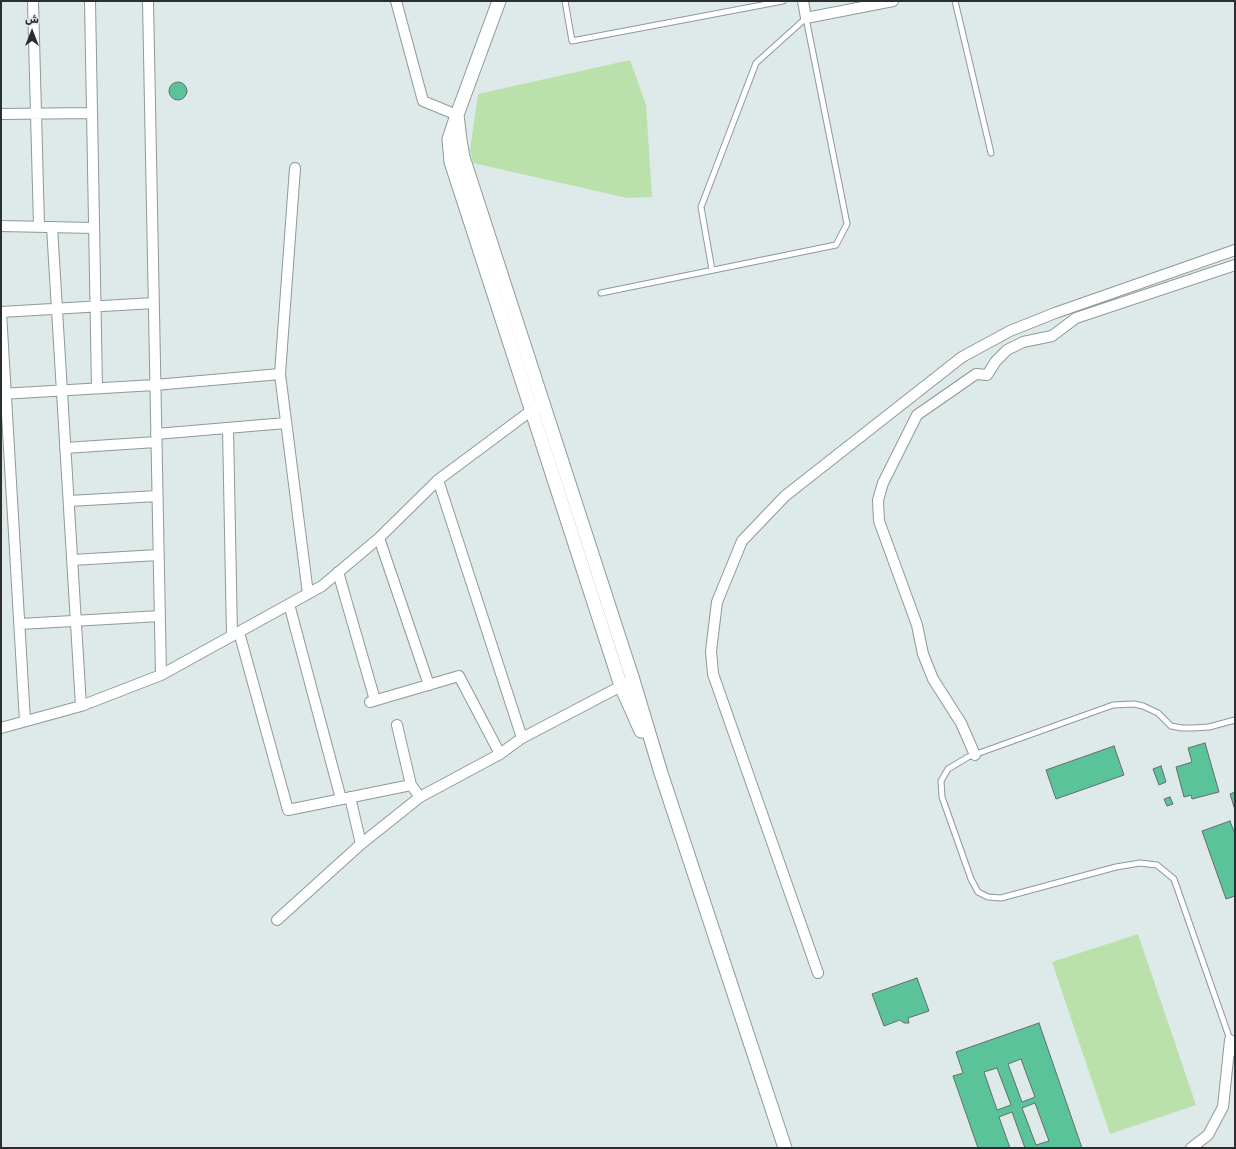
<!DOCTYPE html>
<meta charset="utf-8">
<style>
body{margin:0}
#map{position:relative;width:1236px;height:1149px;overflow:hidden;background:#dee9e9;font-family:Rubik,Vazirmatn,sans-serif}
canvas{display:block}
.frame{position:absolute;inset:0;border:2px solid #2a2e2e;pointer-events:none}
.north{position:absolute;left:12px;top:12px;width:40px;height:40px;-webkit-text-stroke:3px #dee9e9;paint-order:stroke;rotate:0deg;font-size:11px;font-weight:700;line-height:16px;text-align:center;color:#2a2e2e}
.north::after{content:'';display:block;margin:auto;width:14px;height:18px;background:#2a2e2e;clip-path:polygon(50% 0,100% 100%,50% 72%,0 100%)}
</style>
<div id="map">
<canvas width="1236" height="1149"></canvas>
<div class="frame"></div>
<div class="north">ش</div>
</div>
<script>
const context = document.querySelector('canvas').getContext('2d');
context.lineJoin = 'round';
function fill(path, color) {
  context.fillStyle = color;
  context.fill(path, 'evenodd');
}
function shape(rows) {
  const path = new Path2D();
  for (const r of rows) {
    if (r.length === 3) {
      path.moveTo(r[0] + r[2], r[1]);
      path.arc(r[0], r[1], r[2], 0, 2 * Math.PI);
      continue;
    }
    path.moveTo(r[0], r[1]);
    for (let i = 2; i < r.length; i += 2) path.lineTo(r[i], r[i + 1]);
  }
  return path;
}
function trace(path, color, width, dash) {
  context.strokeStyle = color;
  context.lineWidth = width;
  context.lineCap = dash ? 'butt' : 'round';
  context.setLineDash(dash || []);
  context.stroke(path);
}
fill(shape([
 [630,60,646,105,652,197,627,198,473,163,470,150,478,94],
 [1138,934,1196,1105,1110,1134,1052,962]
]), '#bae1ab');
const building = shape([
 [178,91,9],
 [1205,743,1219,792,1192,799,1191,795,1184,797,1176,767,1192,762,1188,748,1205,743],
 [1114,746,1124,775,1056,799,1046,770,1114,746],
 [1161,766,1166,782,1159,785,1153,769,1161,766],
 [1235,792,1235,810,1230,794,1235,792],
 [1170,797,1173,804,1167,806,1164,799,1170,797],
 [1230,821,1235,834,1235,896,1226,899,1202,831,1230,821],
 [917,978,929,1011,908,1018,909,1023,904,1023,900,1020,884,1026,872,994,917,978],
 [1039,1023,1082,1148,1025,1148,1012,1112,999,1117,1010,1148,978,1148,953,1076,963,1073,956,1052,1039,1023],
 [1021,1059,1035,1097,1022,1102,1008,1064,1021,1059],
 [997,1068,1011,1105,997,1110,984,1072,997,1068],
 [1035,1103,1049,1141,1036,1145,1022,1108,1035,1103]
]);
fill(building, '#5ac39a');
trace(building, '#656d69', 1);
const service = shape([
 [565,1,572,41,783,1],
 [955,1,991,153],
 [712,270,701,207,756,63,806,18],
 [601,293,836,245,847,224,806,18],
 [1235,720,1209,727,1193,728,1182,728,1171,726,1158,713,1143,706,1134,704,1113,705,968,757,948,769,941,781,942,797,971,879,978,892,988,897,1001,898,1116,867,1140,863,1157,865,1174,879,1235,1054]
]);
const minor = shape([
 [33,1,39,226],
 [90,1,97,388],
 [148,1,161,675],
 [396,1,423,101,457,115],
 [803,1,806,18,893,1],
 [1,114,92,113],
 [295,168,280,374,308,594],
 [1,226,94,228],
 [52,227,81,706],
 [1,312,25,721],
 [1,312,154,303],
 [1,394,155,385,280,374],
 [228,428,232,636],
 [156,434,286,423],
 [65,448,156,442],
 [438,480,522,738],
 [69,501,157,496],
 [379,538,429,685],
 [72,560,158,555],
 [338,572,375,700],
 [289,604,341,799],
 [20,624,160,616],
 [239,632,288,810,411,785],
 [370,702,459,676,500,754],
 [397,725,411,785,420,797],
 [1,728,81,706,161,675,322,586,379,538,438,480,536,407],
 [975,755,961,723,933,679,923,654,917,625,879,521,878,500,883,483,917,415,976,374,987,375,996,361,1007,350,1023,342,1052,336,1076,318,1235,265],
 [350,797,361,844],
 [277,920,361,844,420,797,500,754,522,738,627,683],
 [818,973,713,674,711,651,717,602,742,541,785,496,962,357,1010,331,1055,313,1235,250],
 [1191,1148,1208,1135,1223,1107,1230,1040]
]);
const tertiary = shape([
 [499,1,457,115,449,139,451,162,621,686,641,731],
 [457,115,460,140,463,157,633,680,661,773,785,1148]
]);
trace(service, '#8e9998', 7);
trace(minor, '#8e9998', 12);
trace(tertiary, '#8e9998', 15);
trace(service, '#fff', 5);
trace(minor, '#fff', 10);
trace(tertiary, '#fff', 13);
</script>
